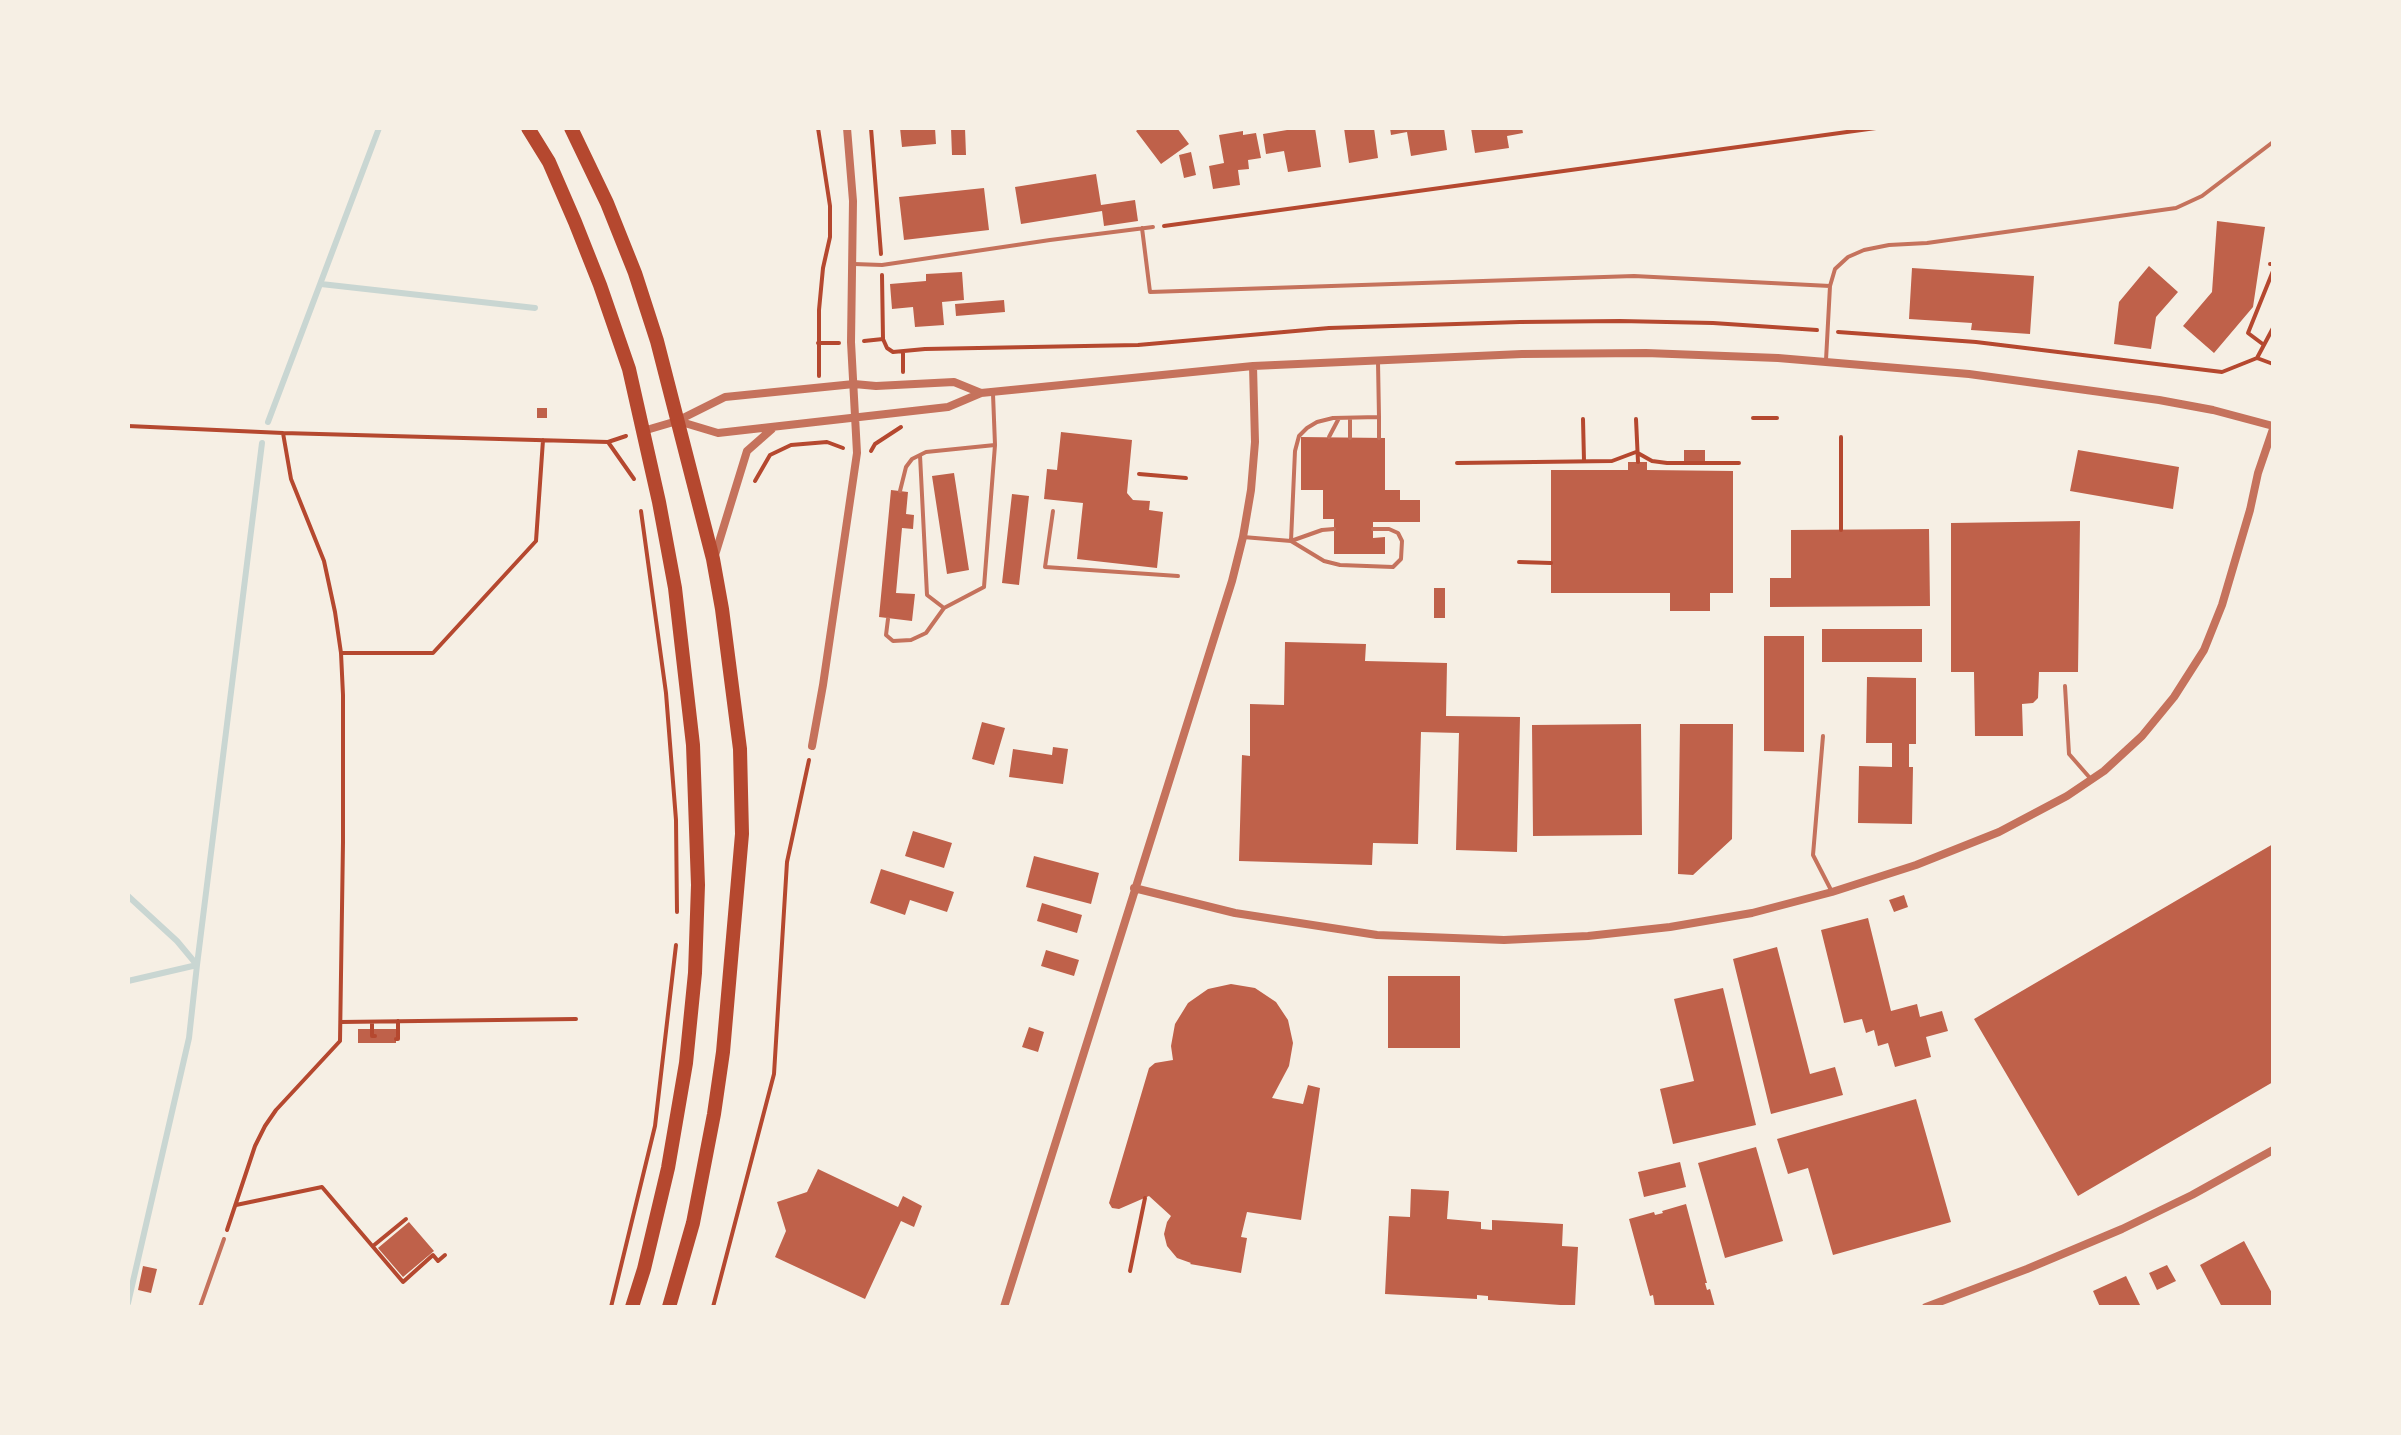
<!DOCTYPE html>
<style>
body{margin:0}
#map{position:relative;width:2401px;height:1435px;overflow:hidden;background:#f6efe4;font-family:Montserrat,sans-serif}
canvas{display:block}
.frame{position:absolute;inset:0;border:130px solid #f6efe4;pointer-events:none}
</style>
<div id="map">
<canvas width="2401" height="1435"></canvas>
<div class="frame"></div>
</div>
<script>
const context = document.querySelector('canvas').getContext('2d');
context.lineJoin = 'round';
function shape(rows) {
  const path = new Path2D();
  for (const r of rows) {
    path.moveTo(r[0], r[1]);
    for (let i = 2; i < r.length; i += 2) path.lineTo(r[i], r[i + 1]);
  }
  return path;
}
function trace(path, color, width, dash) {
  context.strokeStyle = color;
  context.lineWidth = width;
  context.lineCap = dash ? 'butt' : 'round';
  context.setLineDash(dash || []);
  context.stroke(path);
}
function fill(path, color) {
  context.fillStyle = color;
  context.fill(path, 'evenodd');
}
trace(shape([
 [321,284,535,308],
 [268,422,379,128],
 [128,896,177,941,197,965,189,1038,128,1303],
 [128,981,197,965,262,443]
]), '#c9d6d2', 6);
fill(shape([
 [900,128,935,128,936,144,902,147],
 [951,128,965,128,966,155,952,155],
 [1140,128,1177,128,1189,144,1161,164,1136,131],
 [1299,128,1315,128,1321,167,1288,172,1284,151,1266,154,1263,134],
 [1344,128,1374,128,1378,158,1349,163],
 [1390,128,1444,128,1447,150,1411,156,1407,132,1391,135],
 [1471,128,1522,128,1523,133,1507,136,1509,148,1475,153],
 [1243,131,1243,135,1256,133,1261,158,1248,160,1249,169,1238,170,1240,185,1213,189,1209,166,1224,163,1219,135],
 [1191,152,1196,175,1184,178,1179,155],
 [1096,174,1101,205,1135,200,1138,221,1104,226,1102,211,1021,224,1015,187],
 [984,188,989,230,904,240,899,197],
 [2217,221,2265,227,2253,307,2214,353,2183,326,2212,292],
 [2149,266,2178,292,2156,317,2151,349,2114,344,2119,302],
 [1912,268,2034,276,2030,334,1971,330,1972,323,1909,319],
 [962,272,964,300,942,302,944,325,915,327,913,307,892,309,890,284,926,281,926,274],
 [1004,300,1005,312,956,316,955,304],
 [537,408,547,408,547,418,537,418],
 [1061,432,1132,440,1127,493,1133,500,1150,501,1149,510,1163,512,1157,568,1077,559,1083,503,1044,499,1047,469,1057,470],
 [1301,437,1385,438,1385,490,1400,490,1400,500,1420,500,1420,522,1373,522,1373,538,1385,537,1385,554,1334,554,1334,519,1323,519,1323,490,1301,490],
 [1684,450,1705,450,1705,462,1684,461],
 [2078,450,2179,467,2173,509,2070,491],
 [1628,462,1647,462,1647,470,1733,471,1733,593,1710,593,1710,611,1670,611,1670,593,1551,593,1551,470,1628,470],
 [954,473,969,570,947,574,932,476],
 [891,490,908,492,906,514,914,515,913,529,902,528,896,593,915,594,912,621,879,617],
 [1012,494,1029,496,1019,585,1002,583],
 [2080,521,2078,672,2039,672,2038,698,2033,703,2022,704,2023,736,1975,736,1974,672,1951,672,1951,523],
 [1929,529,1930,606,1770,607,1770,578,1791,578,1791,530],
 [1434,588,1445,588,1445,618,1434,618],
 [1822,629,1922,629,1922,662,1822,662],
 [1764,636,1804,636,1804,752,1764,751],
 [1285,642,1366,644,1365,661,1447,663,1446,716,1520,717,1517,852,1456,850,1459,733,1421,732,1418,844,1373,843,1372,865,1239,861,1242,755,1250,756,1250,704,1284,705],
 [1867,677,1916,678,1916,744,1909,744,1909,767,1913,767,1912,824,1858,823,1859,766,1892,767,1892,743,1866,743],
 [982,722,1005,728,994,765,972,759],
 [1641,724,1642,835,1533,836,1532,725],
 [1680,724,1733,724,1732,839,1693,875,1678,874],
 [1053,747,1068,749,1063,784,1009,777,1013,749,1052,755],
 [913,831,952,843,944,868,905,856],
 [2273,844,2273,1082,2078,1196,1974,1019],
 [1034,856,1099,873,1091,904,1026,887],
 [881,869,954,892,947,912,910,900,905,915,870,903],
 [1904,895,1908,907,1894,912,1889,900],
 [1042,903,1082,915,1077,933,1037,921],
 [1868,918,1891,1011,1917,1004,1920,1017,1942,1011,1948,1031,1926,1037,1931,1057,1895,1067,1888,1043,1878,1046,1874,1030,1866,1033,1862,1019,1844,1023,1821,930],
 [1777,947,1810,1074,1835,1067,1843,1095,1771,1114,1733,959],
 [1046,950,1079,960,1074,976,1041,966],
 [1388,976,1460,976,1460,1048,1388,1048],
 [1231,984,1255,988,1276,1002,1288,1020,1293,1043,1289,1066,1272,1098,1303,1104,1308,1085,1320,1088,1301,1220,1247,1212,1241,1237,1247,1238,1241,1273,1190,1264,1191,1263,1177,1258,1167,1246,1164,1234,1167,1222,1171,1216,1149,1196,1119,1209,1112,1208,1109,1203,1149,1068,1155,1063,1173,1060,1171,1046,1175,1024,1188,1003,1208,989],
 [1723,988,1756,1125,1673,1144,1660,1089,1694,1081,1674,999],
 [1029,1027,1044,1032,1038,1052,1022,1047],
 [358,1029,396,1029,396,1043,358,1043],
 [1916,1099,1951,1222,1833,1255,1808,1168,1788,1174,1777,1139],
 [1756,1147,1783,1241,1725,1258,1698,1163],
 [1680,1162,1686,1187,1644,1197,1638,1172],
 [818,1169,898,1207,903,1196,922,1206,914,1227,901,1221,865,1299,775,1257,786,1231,777,1202,807,1192],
 [1411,1189,1449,1191,1447,1219,1481,1222,1481,1229,1492,1230,1492,1220,1563,1224,1562,1246,1578,1247,1575,1306,1488,1300,1488,1296,1477,1295,1477,1299,1385,1294,1389,1216,1410,1217],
 [1686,1204,1707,1283,1705,1283,1707,1290,1710,1289,1715,1307,1655,1307,1653,1295,1650,1296,1629,1219,1654,1212,1655,1215,1663,1213,1662,1211],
 [409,1222,434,1251,403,1277,378,1248],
 [2244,1241,2273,1295,2273,1307,2222,1307,2200,1265],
 [2167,1265,2176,1281,2157,1290,2149,1273],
 [143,1266,157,1269,151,1293,138,1290],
 [2126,1276,2141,1307,2100,1307,2093,1291]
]), '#bf614a');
trace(shape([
 [818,128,830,206,830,237,823,268,819,310,819,376],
 [871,128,881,254],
 [1164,226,1876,128],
 [2270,264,2273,264],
 [882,275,883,339,887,348,893,352,925,349,1138,345,1329,328,1520,322,1620,321,1713,323,1817,330],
 [1838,332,1976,342,2222,372,2257,358,2273,328],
 [864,341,883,339],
 [818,343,839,343],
 [2264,345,2248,333,2273,271],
 [903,352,903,372],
 [2257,358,2273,364],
 [1753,418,1777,418],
 [1583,419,1584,461],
 [1636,419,1638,462],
 [128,426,283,433,608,442,626,436],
 [1841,437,1841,530],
 [608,442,634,479],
 [871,451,875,444,901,427],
 [1457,463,1612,461,1636,452,1652,461,1667,463,1739,463],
 [1139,474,1186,478],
 [755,481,770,455,791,445,827,442,843,448],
 [641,511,666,693,676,820,677,912],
 [1519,562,1551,563],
 [341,653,433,653,536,541,543,440],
 [341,1022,576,1019],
 [372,1022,372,1036,375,1036],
 [396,1039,398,1039,398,1021],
 [236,1205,322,1187,403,1282,433,1255,438,1261,445,1255],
 [227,1230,255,1146,265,1126,276,1110,340,1041,343,842,343,695,341,653,335,612,324,561,291,479,283,433],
 [373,1246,406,1219],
 [1130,1271,1145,1198],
 [611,1307,655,1126,676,945],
 [713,1307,774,1074,787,862,809,760]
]), '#b5482f', 4);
trace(shape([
 [1142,228,1150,292,1634,276,1830,286],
 [854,264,882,265,1050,240,1153,227],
 [1826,360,1830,286,1835,269,1848,257,1864,250,1889,245,1927,243,2176,208,2202,196,2273,142],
 [1379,417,1379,438],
 [1350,418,1350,438],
 [1329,437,1339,418],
 [920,455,927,595,944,608],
 [900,491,906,467,912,459,926,452,995,445],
 [1053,511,1045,567,1178,576],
 [1334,529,1322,530,1291,541,1324,561,1340,565,1393,567,1401,559,1402,541,1398,533,1389,529,1373,529],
 [1243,537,1291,541,1295,451,1299,436,1307,428,1317,422,1333,418,1379,417,1378,362],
 [888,619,886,635,893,641,911,640,926,633,944,608,984,587,995,445,993,394],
 [2065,686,2069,754,2090,778],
 [1823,736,1813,855,1831,890],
 [200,1307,224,1239]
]), '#c5725c', 4);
trace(shape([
 [678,421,718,433,948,407,981,393,1253,366,1522,354,1646,353,1778,358,1969,374,2159,400,2213,410,2273,426],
 [643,431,677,421,725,397,854,384,876,386,954,382,981,393],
 [715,555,747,451,772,429],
 [812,746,823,685,857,453,851,342,853,201,847,128],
 [1134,888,1235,913,1377,935,1504,940,1588,936,1670,927,1752,913,1832,892,1916,865,1999,832,2067,796,2104,771,2142,736,2174,697,2204,650,2222,605,2250,510,2258,473,2273,429],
 [1004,1307,1232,581,1243,537,1251,490,1255,442,1253,366],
 [1926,1307,2027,1269,2122,1229,2192,1195,2273,1150]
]), '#c5725c', 8);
trace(shape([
 [528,128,549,162,575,222,600,285,629,369,659,502,675,588,693,745,698,885,695,973,686,1063,668,1168,644,1269,632,1307],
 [571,128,607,203,635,273,657,341,713,559,722,609,740,749,742,834,723,1052,714,1114,693,1223,669,1307]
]), '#b5482f', 14);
</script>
